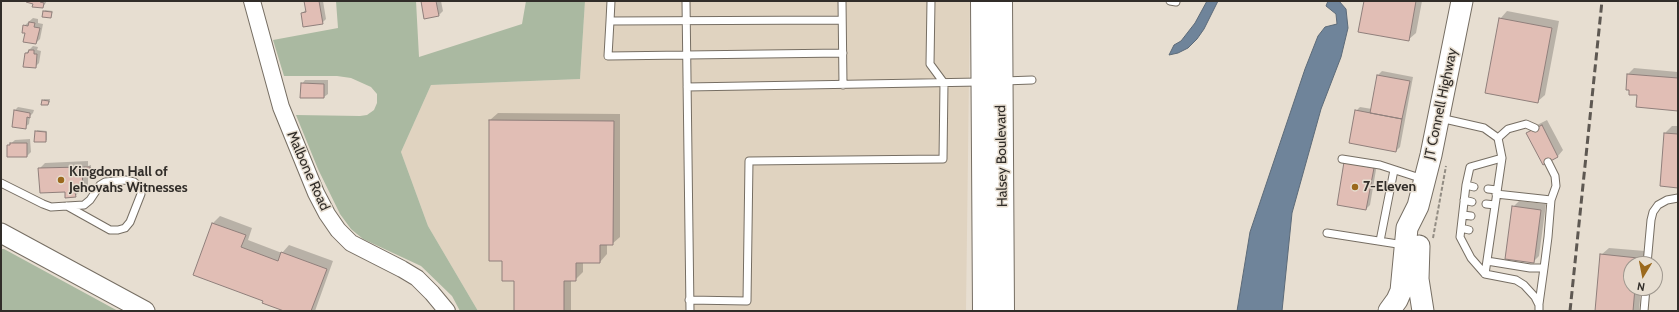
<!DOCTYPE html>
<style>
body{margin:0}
#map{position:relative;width:1679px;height:312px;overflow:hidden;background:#e7ded1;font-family:Cabin,sans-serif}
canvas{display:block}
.frame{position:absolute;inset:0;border:2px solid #312d29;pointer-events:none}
.north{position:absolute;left:1623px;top:256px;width:40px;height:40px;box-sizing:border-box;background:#e7ded1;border:1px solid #9e978e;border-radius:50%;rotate:190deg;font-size:11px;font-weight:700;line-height:16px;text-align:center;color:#312d29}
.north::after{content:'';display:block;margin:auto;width:14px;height:18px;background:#9b691d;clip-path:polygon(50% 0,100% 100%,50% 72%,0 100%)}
</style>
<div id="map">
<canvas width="1679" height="312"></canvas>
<div class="frame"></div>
<div class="north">N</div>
</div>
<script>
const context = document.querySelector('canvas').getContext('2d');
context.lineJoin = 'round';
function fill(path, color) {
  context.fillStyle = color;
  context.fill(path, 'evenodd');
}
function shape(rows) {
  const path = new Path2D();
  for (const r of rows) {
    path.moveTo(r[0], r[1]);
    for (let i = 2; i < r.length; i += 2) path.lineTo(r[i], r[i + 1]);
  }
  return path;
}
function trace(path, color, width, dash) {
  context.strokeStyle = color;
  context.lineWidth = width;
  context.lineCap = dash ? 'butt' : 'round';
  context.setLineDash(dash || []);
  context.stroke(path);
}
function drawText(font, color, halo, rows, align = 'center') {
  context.font = font + ' Cabin,sans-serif';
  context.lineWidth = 3;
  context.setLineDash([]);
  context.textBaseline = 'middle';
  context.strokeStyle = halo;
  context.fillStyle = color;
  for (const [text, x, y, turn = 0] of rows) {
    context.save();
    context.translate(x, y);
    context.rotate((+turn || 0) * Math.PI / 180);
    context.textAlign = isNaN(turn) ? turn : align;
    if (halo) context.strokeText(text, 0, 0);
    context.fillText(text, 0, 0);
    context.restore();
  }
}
fill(shape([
 [585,1,970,1,966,311,478,311,428,226,401,152,431,85,580,79]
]), '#e0d3c0');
fill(shape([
 [336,1,416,1,419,57,522,24,526,1,585,1,580,79,431,85,401,152,428,226,478,311,460,311,452,296,421,266,363,239,351,229,340,214,318,169,296,115,360,116,367,115,374,110,377,103,377,94,371,87,351,78,337,76,284,76,273,40,338,28],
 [1,249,4,249,118,311,1,311]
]), '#aab9a1');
const water = shape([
 [1207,1,1218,1,1204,29,1197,39,1188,48,1178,53,1169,55,1174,45,1181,41,1195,23,1207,1],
 [1328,1,1339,1,1346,9,1348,28,1341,57,1321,109,1292,213,1282,311,1237,311,1250,232,1305,69,1318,36,1325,27,1337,24,1336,14,1326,6,1328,1]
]);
fill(water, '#6f849a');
trace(water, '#5c6a78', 1);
fill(shape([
 [27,1,47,1,43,7],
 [305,1,323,1,326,19,322,23,302,13,307,9],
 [422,1,441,1,443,11,439,15,425,17],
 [1365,1,1422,1,1416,33,1408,40],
 [45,10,53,11,50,17,44,11],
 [1507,11,1559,21,1545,95,1537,102,1500,19],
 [33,18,38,19,38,23,43,24,40,39,36,43,26,32,24,26],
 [33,46,38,47,37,50,41,51,39,63,35,67,26,53],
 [1634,68,1678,72,1678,110,1638,95,1628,74],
 [1382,71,1413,77,1400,147,1396,151,1356,111,1360,107,1372,109,1378,75],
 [305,80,328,80,328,94,324,97,302,84],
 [44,99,50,99,50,102,48,104,43,100],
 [18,107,34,110,33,113,30,116,29,124,25,127,15,110],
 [498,113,620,114,620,237,612,244,607,244,607,254,600,262,583,262,583,272,575,280,571,280,571,311,515,311,515,280,504,260,490,120],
 [1547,120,1563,150,1558,156,1543,163,1528,133,1533,127],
 [1672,126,1678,126,1678,187,1665,133],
 [37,130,47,131,47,140,45,141,36,132],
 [30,139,31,152,27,156,8,146,15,140],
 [88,161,88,166,91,165,91,170,88,172,88,185,75,196,66,191,39,169,45,163],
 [1345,163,1377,164,1370,205,1366,209],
 [1519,201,1546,204,1539,256,1533,262,1513,207],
 [220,216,252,228,248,240,282,253,289,245,333,261,315,311,287,311,264,300,194,274,213,223],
 [1609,248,1645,251,1643,264,1631,264,1631,288,1641,288,1639,311,1596,311,1601,255]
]), '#0003');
const building = shape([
 [26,1,40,1,40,2,44,3,43,8,32,7,33,4,26,2,26,1],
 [304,1,319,1,323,24,303,27,301,13,306,12,304,1],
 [421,1,436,1,439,16,424,19,421,1],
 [1364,1,1416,1,1409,41,1358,32,1364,1],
 [43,11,52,12,51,18,42,17,43,11],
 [1499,18,1552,28,1538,103,1485,93,1499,18],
 [29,22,35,23,34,27,40,28,36,44,23,42,25,33,22,33,23,25,28,26,29,22],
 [29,50,34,50,34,54,37,54,36,68,23,67,25,53,28,53,29,50],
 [1627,74,1678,78,1678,111,1636,107,1637,95,1629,95,1629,90,1626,90,1627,74],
 [1377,75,1410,81,1402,119,1370,113,1377,75],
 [301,83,324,84,324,98,300,98,301,83],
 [42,100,49,101,48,105,41,105,42,100],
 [14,110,30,113,30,118,27,117,26,129,12,127,14,110],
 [1355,110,1402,119,1396,152,1349,143,1355,110],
 [489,120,614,121,613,245,600,245,600,263,576,263,576,281,564,281,564,311,514,311,514,281,502,281,502,261,489,261,489,120],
 [1542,125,1558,157,1543,165,1526,133,1542,125],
 [35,131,46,132,46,142,34,142,35,131],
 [1664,133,1678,134,1678,188,1660,186,1664,133],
 [10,143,27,143,27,157,7,157,7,145,10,145,10,143],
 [1344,162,1374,168,1366,210,1337,205,1344,162],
 [82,167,83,191,75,192,76,197,65,198,65,192,40,193,38,168,82,167],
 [84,167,90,167,90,173,85,173,84,167],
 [1512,206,1541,210,1534,263,1505,259,1512,206],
 [212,223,246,235,241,247,278,261,281,252,327,269,311,311,284,311,262,303,263,301,193,275,212,223],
 [1600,254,1638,258,1637,264,1631,264,1631,288,1635,288,1633,311,1595,311,1600,254]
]);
fill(building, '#e1beb5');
trace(building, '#8f7f7b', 1);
const service = shape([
 [611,1,610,21,842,20],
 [686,1,690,311],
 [842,1,843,85],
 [1170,1,1176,2,1176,1],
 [610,21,608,56,843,53],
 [1004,81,1032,80],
 [687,87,980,82],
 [1440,118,1484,128,1498,138,1502,158,1470,167,1466,185,1460,237,1471,258,1485,274,1516,280,1524,285,1535,297,1539,305,1539,311],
 [1498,138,1508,129,1526,124,1535,128],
 [1342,159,1380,165,1423,179],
 [1548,162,1555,176,1556,186,1551,200],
 [1,183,43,204,51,207,67,206,84,205,90,200,100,185,105,182,125,180,134,182,140,187,141,194,130,222,125,228,118,230,110,230,67,206],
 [1466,185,1474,187],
 [1488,189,1497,190],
 [1464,200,1472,202],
 [1486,204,1495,205],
 [1463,215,1471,216],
 [1461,228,1469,230],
 [1327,233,1404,245],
 [1380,241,1394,170],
 [1487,261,1530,268,1544,268,1548,237,1551,200,1496,194],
 [1647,264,1651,220,1653,212,1658,205,1667,200,1678,198],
 [1485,274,1502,158],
 [689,300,747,301,749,161,943,159,944,83,930,64,931,1],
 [1539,304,1544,268],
 [1644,311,1646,288]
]);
const tertiary = shape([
 [252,1,281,107,316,193,327,214,338,230,351,243,402,269,417,278,432,293,447,311]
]);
const secondary = shape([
 [1,233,145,311]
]);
const primary = shape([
 [1419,246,1418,279,1423,311],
 [1389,311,1397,300,1401,291,1407,228,1418,206,1431,155,1462,1]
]);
const trunk = shape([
 [982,1,984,311],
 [1001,1,1003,311]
]);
trace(service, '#766e63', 9);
trace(tertiary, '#766e63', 18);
trace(secondary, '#766e63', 21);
trace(primary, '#766e63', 23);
trace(trunk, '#766e63', 24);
trace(shape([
 [1433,238,1446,166]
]), '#928c83', 2, [4, 2]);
trace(service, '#fff', 7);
trace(tertiary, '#fff', 16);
trace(secondary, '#fff', 19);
trace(primary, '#fff', 21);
trace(trunk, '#fff', 22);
trace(shape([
 [1570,311,1602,1]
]), '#5e5852', 3, [8, 4]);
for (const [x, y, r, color] of [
 [61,180,4,"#9b691d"],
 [1355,187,4,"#9b691d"]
]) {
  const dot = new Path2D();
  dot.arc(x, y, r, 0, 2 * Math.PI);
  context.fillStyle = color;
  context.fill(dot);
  trace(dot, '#e7ded1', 1.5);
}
drawText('14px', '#312d29', '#e7ded1', [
 ["JT Connell Highway",1441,104,-78],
 ["Halsey Boulevard",1002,156,-91],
 ["Malbone Road",308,171,66]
]);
drawText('bold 14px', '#312d29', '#e7ded1', [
 ["Kingdom Hall of",69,172],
 ["Jehovahs Witnesses",69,188],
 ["7-Eleven",1363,187]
], 'left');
</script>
